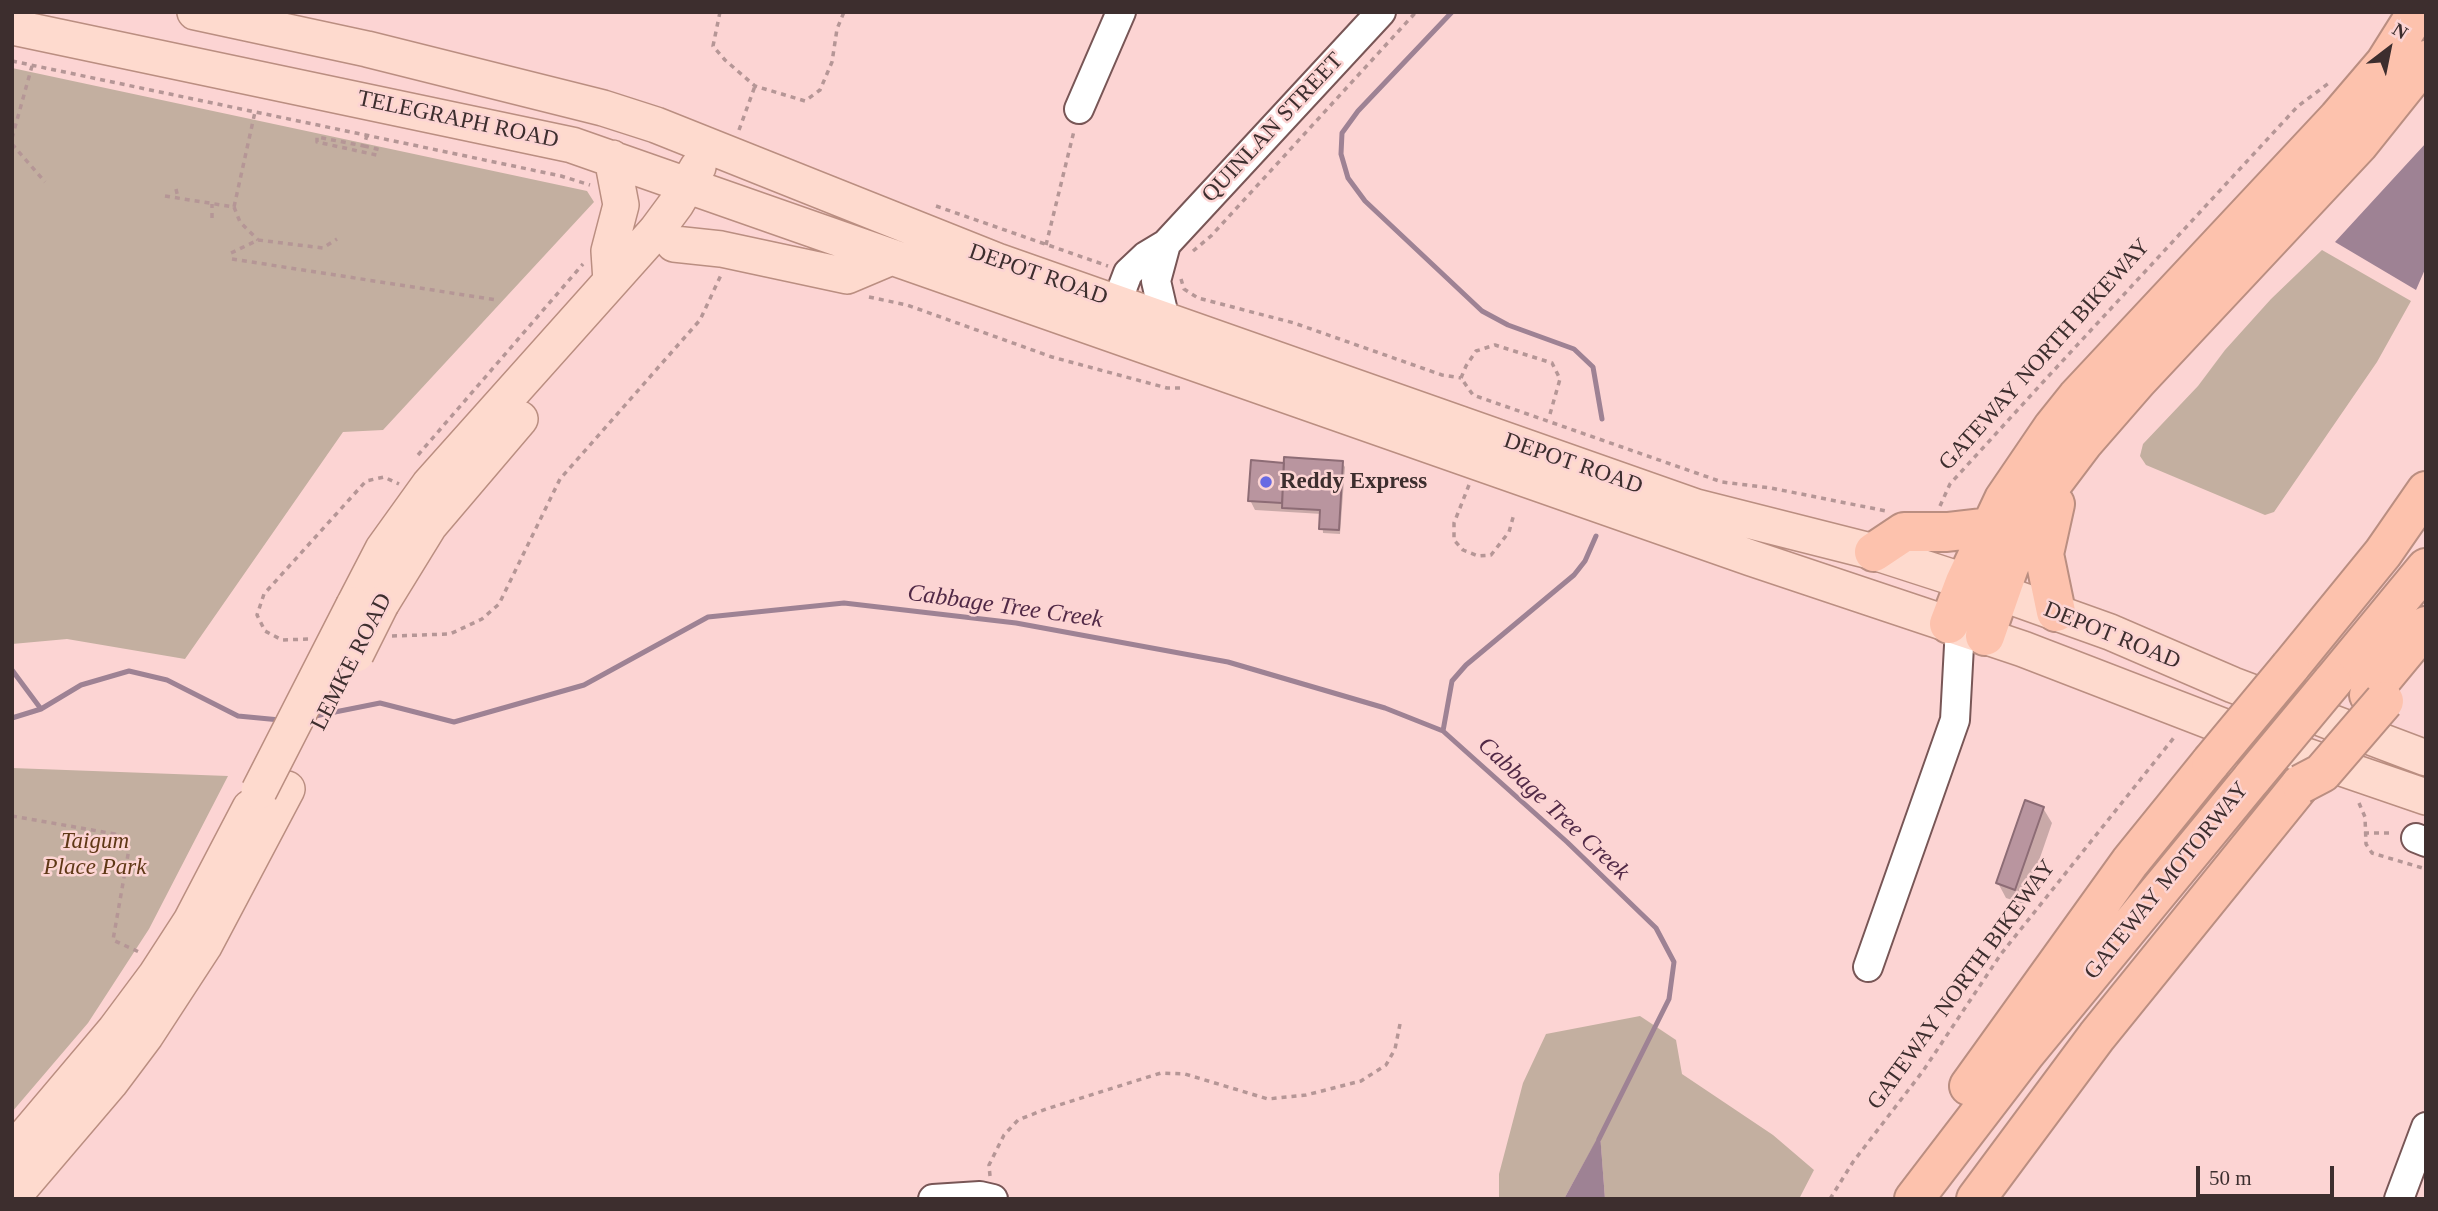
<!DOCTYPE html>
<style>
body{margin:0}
#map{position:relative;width:2438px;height:1211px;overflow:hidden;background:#fcd4d3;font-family:"Times New Roman",serif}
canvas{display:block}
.frame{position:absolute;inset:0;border:14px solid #3d2e2e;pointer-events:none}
.north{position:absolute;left:2354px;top:14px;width:70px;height:70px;-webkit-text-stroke:5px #fcd4d3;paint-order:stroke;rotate:32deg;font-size:19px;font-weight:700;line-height:28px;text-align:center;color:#3d2e2e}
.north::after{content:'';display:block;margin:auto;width:24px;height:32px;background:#3d2e2e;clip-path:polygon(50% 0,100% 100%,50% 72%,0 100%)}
.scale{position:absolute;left:2196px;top:1166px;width:138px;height:32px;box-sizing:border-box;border:4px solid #3d2e2e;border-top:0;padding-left:9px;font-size:21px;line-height:24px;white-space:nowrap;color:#3d2e2e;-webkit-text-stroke:5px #fcd4d3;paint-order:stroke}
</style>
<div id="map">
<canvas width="2438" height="1211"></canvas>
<div class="frame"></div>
<div class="north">N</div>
<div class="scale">50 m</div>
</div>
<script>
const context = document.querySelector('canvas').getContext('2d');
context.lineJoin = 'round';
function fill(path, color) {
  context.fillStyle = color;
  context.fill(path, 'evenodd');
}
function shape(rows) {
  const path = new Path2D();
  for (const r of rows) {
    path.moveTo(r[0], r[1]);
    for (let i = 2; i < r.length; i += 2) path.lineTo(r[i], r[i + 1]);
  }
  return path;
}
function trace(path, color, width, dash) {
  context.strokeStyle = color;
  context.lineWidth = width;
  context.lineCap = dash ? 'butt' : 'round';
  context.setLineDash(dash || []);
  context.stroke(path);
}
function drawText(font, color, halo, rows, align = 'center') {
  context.font = font + ' "Times New Roman",serif';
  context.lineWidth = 5;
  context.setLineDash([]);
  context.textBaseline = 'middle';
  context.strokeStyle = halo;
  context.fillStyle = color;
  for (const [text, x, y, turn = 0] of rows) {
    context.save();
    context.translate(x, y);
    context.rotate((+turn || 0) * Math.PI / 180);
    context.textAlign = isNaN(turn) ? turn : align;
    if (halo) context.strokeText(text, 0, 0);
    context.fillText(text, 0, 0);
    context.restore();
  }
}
fill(shape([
 [12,68,587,191,594,202,383,430,343,432,185,659,67,639,12,644],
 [2322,250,2411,301,2377,362,2274,512,2265,515,2146,465,2140,456,2143,444,2198,386,2225,350,2271,299],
 [12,768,228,776,149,929,88,1023,12,1112],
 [1640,1016,1676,1040,1682,1074,1773,1135,1814,1170,1799,1199,1605,1199,1600,1134,1564,1199,1499,1199,1499,1174,1523,1083,1546,1034]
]), '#c3afa0');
fill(shape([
 [2426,143,2426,267,2416,290,2335,242],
 [1600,1133,1605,1199,1564,1199]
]), '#9e8294');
fill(shape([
 [1342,463,1345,467,1340,534,1323,533,1322,514,1255,510,1250,500,1286,465],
 [2043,808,2052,823,2024,904,2006,898,1998,883]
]), '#0003');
trace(shape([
 [1452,12,1358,111,1342,133,1341,154,1348,178,1365,201,1482,311,1508,325,1574,349,1593,367,1602,419],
 [12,670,41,709],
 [310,717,380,703,454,722,584,685,708,617,844,603,1016,623,1228,662,1385,708,1443,731,1567,842,1656,928,1674,962,1669,999,1599,1139],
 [12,718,41,709,81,685,129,671,167,680,238,716,280,720],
 [1443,731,1452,681,1466,665,1574,575,1585,561,1596,536]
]), '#9e8294', 5);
const building = shape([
 [1284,457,1343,461,1339,530,1319,529,1320,510,1282,508,1284,457],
 [1251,460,1284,463,1282,503,1248,501,1251,460],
 [2025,800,2044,807,2015,890,1996,883,2025,800]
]);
fill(building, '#b9959f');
trace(building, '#8d6c75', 2);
const minor = shape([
 [1079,109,1121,12],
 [1124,320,1117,302,1128,273,1146,256,1166,244,1381,12],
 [1165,320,1156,281,1166,244],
 [2416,838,2426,842],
 [1868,967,1955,720,1960,627],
 [933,1199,980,1196,993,1199],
 [2399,1199,2426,1127]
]);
const major = shape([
 [195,12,367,49,603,108,656,125,997,261,1696,507,1874,552,2001,593,2110,632,2233,685,2426,758],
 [12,27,572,145,1751,558,2023,649,2251,737,2426,797],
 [674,244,721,249,847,276,892,257],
 [611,281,609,251,621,205,612,158],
 [381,604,429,526,520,419],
 [354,605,383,549,429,485,656,231,676,204,698,167],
 [12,1152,115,1030,156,975,191,921,250,808],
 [12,1198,110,1083,146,1035,204,946,287,789]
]);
const highway = shape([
 [2055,504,2044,554,2056,612],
 [1874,552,1904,532,1947,532,1990,527],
 [1949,624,1965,582,2004,499,2053,427,2077,397,2338,118,2385,63,2417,12],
 [1985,636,2009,567,2037,504,2083,443,2137,381,2359,144,2426,60],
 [2290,667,2383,553,2426,491],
 [2332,682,2426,568],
 [2369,695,2426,626],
 [1969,1086,2130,862,2211,762],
 [1914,1199,2025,1054,2253,777],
 [1976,1199,2097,1036,2301,784]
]);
trace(minor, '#785656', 32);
trace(major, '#ba8e81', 38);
trace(highway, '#ba8e81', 42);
trace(shape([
 [720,12,713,46,725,60,755,86,805,101,820,90,832,62,837,29,844,12],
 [12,61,561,176,590,185],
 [739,130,755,86],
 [367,135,364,146,317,137,317,142,381,156],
 [12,138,32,66],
 [12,144,45,182],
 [364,146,381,150],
 [176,189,178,198],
 [165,196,234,207,255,112],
 [936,206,1108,266],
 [234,207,240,222,258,240],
 [212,218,212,204],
 [1046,245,1074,131],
 [1193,251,1211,236,1416,12],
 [231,253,258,240,323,248,337,239],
 [232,259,497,300],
 [1181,279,1184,289,1198,298,1294,323,1442,375,1461,378],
 [869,297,907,305,1052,357,1167,388,1183,388],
 [1550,414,1560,379,1552,363,1495,345,1476,351,1466,366,1461,378,1473,395,1722,482,1771,488,1886,511],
 [418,455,583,264],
 [1469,485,1454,523,1454,540,1463,550,1478,556,1491,555,1509,532,1514,514],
 [1940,506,1950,484,2044,381,2298,106,2329,83],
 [392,636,450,634,482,619,499,604,560,479,700,320,721,275],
 [308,639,282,640,265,631,257,615,264,594,366,481,384,477,399,484],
 [2359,803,2365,817,2366,844,2372,853,2426,869],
 [12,816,115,834,129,849,113,940,139,952],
 [2364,833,2394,833],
 [990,1176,989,1165,1004,1135,1018,1120,1046,1109,1161,1073,1185,1074,1268,1099,1306,1095,1361,1081,1386,1065,1395,1049,1400,1024],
 [1830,1199,1853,1162,1923,1071,2001,954,2176,735]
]), '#b59696', 3.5, [5, 5]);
trace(minor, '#fff', 28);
trace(major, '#fedace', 35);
trace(highway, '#fdc2ad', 38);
const majorBridge = shape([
 [356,654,381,604],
 [259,791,354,605]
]);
const highwayBridge = shape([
 [2211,762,2290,667],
 [2253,777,2332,682],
 [2301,784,2322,773,2384,701]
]);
trace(majorBridge, '#ba8e81', 38, []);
trace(highwayBridge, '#ba8e81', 42, []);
trace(majorBridge, '#fedace', 35);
trace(highwayBridge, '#fdc2ad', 38);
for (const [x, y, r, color] of [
 [1266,482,7,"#686ae3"]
]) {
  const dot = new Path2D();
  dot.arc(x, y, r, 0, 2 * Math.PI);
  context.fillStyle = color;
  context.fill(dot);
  trace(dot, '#fcd4d3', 2.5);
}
drawText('23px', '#3d2e2e', '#fcd4d3', [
 ["TELEGRAPH ROAD",458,120,12],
 ["QUINLAN STREET",1273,128,-47],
 ["DEPOT ROAD",1038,275,19],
 ["GATEWAY NORTH BIKEWAY",2045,355,-48],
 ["DEPOT ROAD",1573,464,19],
 ["DEPOT ROAD",2112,636,22],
 ["LEMKE ROAD",352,662,-63],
 ["GATEWAY MOTORWAY",2167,881,-51],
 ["GATEWAY NORTH BIKEWAY",1962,985,-54]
]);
drawText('bold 23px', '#3d2e2e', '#fcd4d3', [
 ["Reddy Express",1280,482]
], 'left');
drawText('italic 23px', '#5f3816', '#fcd4d3', [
 ["Taigum",95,842],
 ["Place Park",95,868]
]);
drawText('italic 24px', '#512946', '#fcd4d3', [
 ["Cabbage Tree Creek",1005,607,8],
 ["Cabbage Tree Creek",1553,809,43]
]);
</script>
